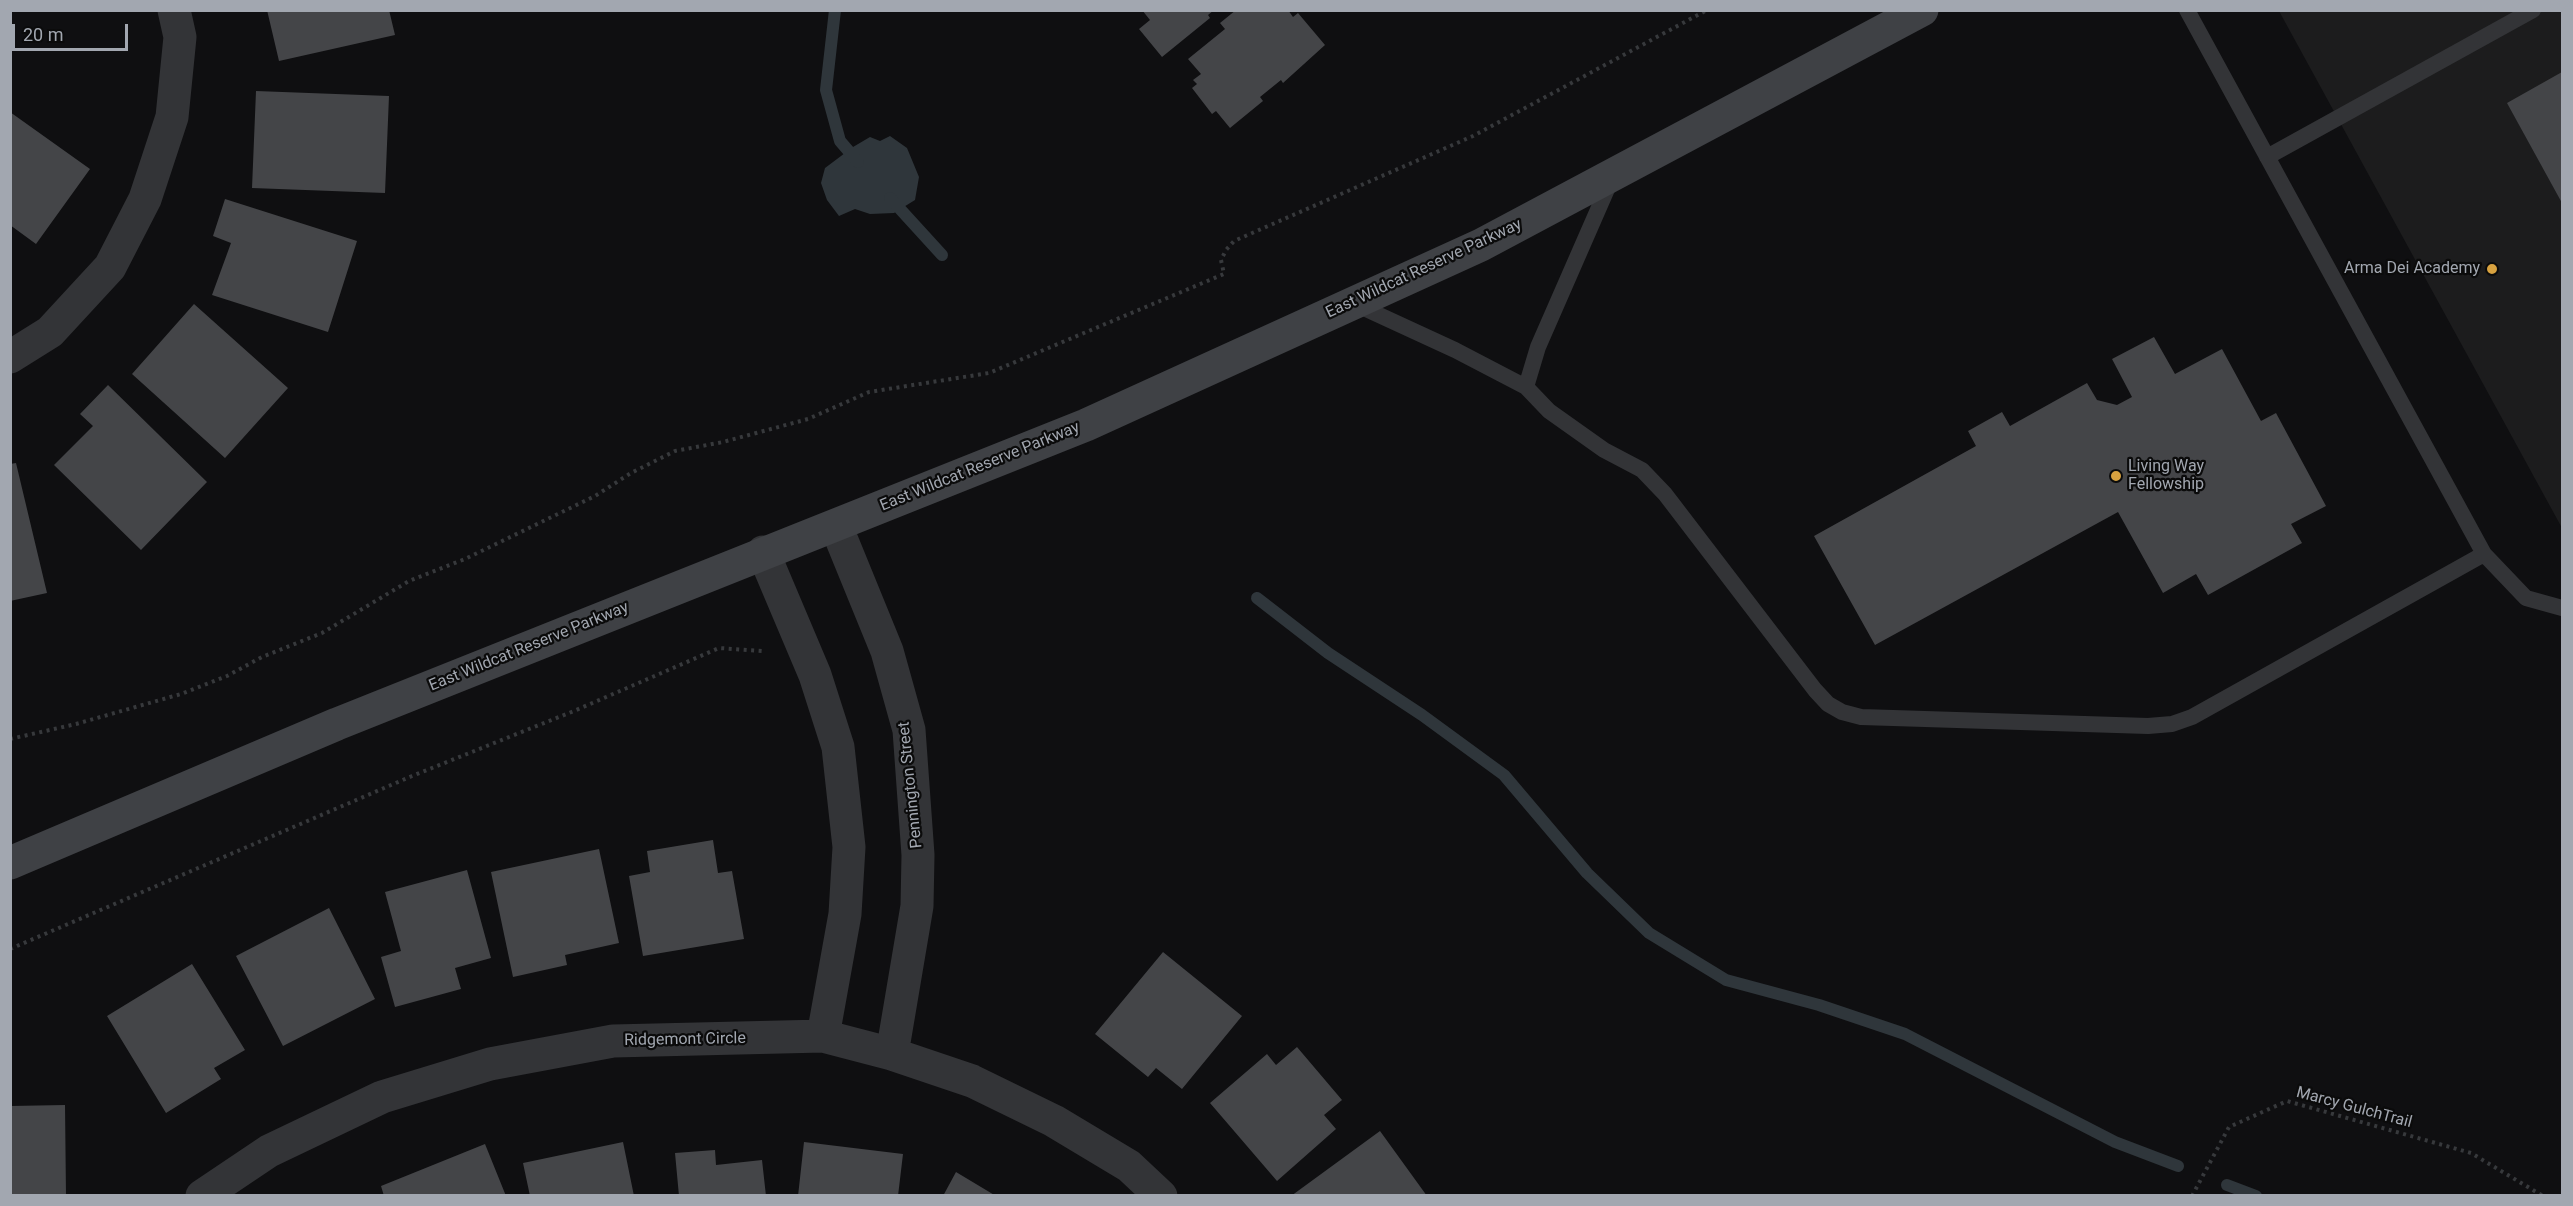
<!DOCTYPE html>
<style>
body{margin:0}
#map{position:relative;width:2573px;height:1206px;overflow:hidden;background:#0f0f11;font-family:Roboto,sans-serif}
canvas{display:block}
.frame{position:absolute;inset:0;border:12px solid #a2a7b0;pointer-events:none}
.scale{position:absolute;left:12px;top:24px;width:116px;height:27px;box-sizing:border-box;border:3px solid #a2a7b0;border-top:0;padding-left:8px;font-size:18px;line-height:21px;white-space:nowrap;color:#a2a7b0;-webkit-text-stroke:4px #0b0b0b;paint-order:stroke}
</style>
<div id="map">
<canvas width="2573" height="1206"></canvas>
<div class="frame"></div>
<div class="scale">20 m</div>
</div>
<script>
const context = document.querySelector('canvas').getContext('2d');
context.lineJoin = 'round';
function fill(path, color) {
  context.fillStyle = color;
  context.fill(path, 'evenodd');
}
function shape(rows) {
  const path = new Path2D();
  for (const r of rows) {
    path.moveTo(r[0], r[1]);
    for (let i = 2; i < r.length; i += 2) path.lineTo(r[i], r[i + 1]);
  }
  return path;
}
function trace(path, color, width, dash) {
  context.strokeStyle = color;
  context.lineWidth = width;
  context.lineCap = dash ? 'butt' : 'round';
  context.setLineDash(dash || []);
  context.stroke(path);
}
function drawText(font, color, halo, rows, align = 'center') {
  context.font = font + ' Roboto,sans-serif';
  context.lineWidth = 4.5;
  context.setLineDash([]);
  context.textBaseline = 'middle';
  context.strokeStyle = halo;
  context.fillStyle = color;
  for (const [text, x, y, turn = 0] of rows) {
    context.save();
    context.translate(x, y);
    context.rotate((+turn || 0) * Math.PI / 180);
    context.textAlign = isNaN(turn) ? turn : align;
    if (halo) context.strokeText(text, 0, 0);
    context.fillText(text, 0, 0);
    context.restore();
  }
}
fill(shape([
 [2279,11,2562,11,2562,528]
]), '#1c1c1d');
fill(shape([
 [890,136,907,148,919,177,915,200,894,213,870,214,855,209,839,216,827,200,821,183,825,168,853,147,870,137,880,141]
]), '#2f363b');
trace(shape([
 [835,10,826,90,840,141,858,162],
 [890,198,942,255],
 [1257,598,1328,653,1422,715,1504,775,1587,873,1649,933,1726,980,1819,1005,1905,1034,2115,1142,2178,1166],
 [2227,1185,2256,1196]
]), '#2f363b', 12);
fill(shape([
 [267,10,389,10,395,35,279,61],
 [1142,10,1214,10,1208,15,1210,18,1162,57,1139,29,1150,20],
 [1236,10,1288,10,1293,17,1298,13,1325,45,1283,83,1281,80,1260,97,1263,101,1230,128,1216,111,1212,114,1192,88,1197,84,1193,80,1201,74,1188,59,1225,29,1220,23],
 [2562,72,2562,203,2507,103],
 [256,91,389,96,385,193,252,188],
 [10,112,90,169,36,244,10,225],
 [225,199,357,241,328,332,212,295,231,243,213,236],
 [194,304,288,388,225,458,132,374],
 [2154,337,2175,374,2222,349,2261,421,2276,413,2326,506,2291,524,2302,543,2208,595,2196,574,2163,593,2118,512,1875,645,1814,536,1976,446,1968,431,2002,412,2010,426,2087,383,2097,400,2117,405,2132,397,2112,359],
 [108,385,207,482,141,550,54,465,93,426,80,414],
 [16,463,47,593,10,601,10,464],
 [713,840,718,873,732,871,744,939,643,956,629,876,650,872,647,851],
 [599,849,619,943,565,955,567,965,513,977,491,872],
 [467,870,491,958,455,968,461,989,395,1007,381,957,401,951,385,892],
 [329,908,375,999,283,1046,236,956],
 [1163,952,1242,1016,1182,1089,1156,1068,1148,1077,1095,1034],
 [192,964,245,1050,214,1068,221,1079,166,1113,107,1016],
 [1297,1047,1342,1100,1324,1115,1336,1129,1277,1181,1210,1103,1267,1054,1276,1065],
 [65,1105,66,1196,10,1196,10,1106],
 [1380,1131,1427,1196,1291,1196],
 [623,1142,634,1196,530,1196,523,1163],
 [804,1142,903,1154,898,1196,798,1196],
 [485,1144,506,1196,384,1196,381,1186],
 [715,1150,716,1165,762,1160,766,1196,679,1196,675,1153],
 [956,1172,996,1196,943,1196]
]), '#444548');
trace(shape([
 [10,739,76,724,181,694,227,676,262,657,322,633,409,581,465,559,595,496,631,473,675,451,723,442,808,419,869,392,989,373,1224,274,1221,260,1226,250,1234,241,1473,136,1707,10],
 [10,949,412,776,574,711,719,648,762,651],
 [2192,1196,2229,1127,2287,1101,2471,1153,2543,1196]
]), '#37393c', 4, [3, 4.5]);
trace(shape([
 [2267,157,2533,10],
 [1353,303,1455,350,1526,387,1549,411,1604,450,1642,470,1665,494,1815,690,1828,704,1842,712,1861,717,2148,726,2172,724,2192,717,2484,554,2187,10],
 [1526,387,1538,347,1611,180],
 [2484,554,2526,598,2562,608]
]), '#333437', 16);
trace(shape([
 [10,357,50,332,110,267,145,199,172,117,180,37,174,10],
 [836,526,887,651,909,730,918,855,917,906,892,1054],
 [763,552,815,675,838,747,849,847,845,914,823,1036],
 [202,1196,269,1151,382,1097,490,1064,613,1041,823,1036,892,1054,972,1081,1054,1121,1129,1166,1161,1196]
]), '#333437', 33);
trace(shape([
 [10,863,337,724,1086,425,1481,245,1922,10]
]), '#3f4145', 33);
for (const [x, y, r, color] of [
 [2492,269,6,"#d8a240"],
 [2116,476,6,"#d8a240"]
]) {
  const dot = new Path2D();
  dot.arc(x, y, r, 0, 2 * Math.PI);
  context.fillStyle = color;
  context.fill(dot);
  trace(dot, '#0b0b0b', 2);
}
drawText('16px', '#a2a7b0', '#0b0b0b', [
 ["East Wildcat Reserve Parkway",1424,269,-25],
 ["East Wildcat Reserve Parkway",980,467,-22],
 ["East Wildcat Reserve Parkway",529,647,-22],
 ["Pennington Street",911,785,-96],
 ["Ridgemont Circle",685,1040,-1],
 ["Marcy GulchTrail",2354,1108,15]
]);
drawText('16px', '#a2a7b0', '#0b0b0b', [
 ["Arma Dei Academy",2480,269],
 ["Living Way",2128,467,"left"],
 ["Fellowship",2128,485,"left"]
], 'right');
</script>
